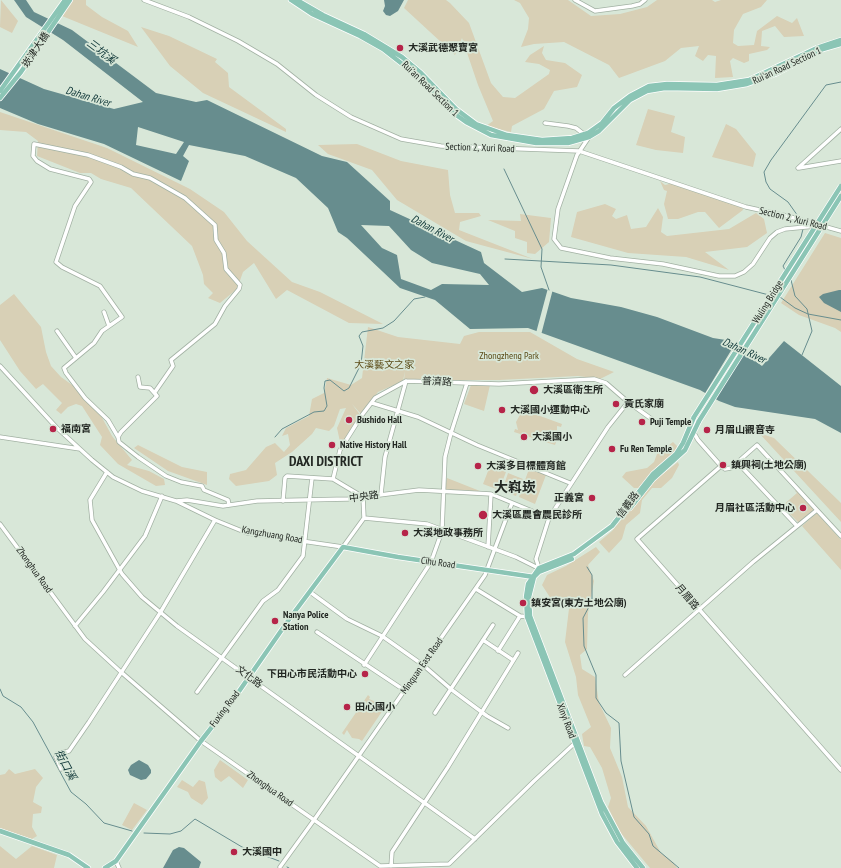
<!DOCTYPE html>
<meta charset="utf-8">
<style>
body{margin:0}
canvas{display:block;background:#d8e7d8}
</style>
<canvas width="841" height="868"></canvas>
<script>
const context = document.querySelector('canvas').getContext('2d');
context.lineJoin = 'round';
function fill(path, color) {
  context.fillStyle = color;
  context.fill(path, 'evenodd');
}
function shape(rows) {
  const path = new Path2D();
  for (const r of rows) {
    path.moveTo(r[0], r[1]);
    for (let i = 2; i < r.length; i += 2) path.lineTo(r[i], r[i + 1]);
  }
  return path;
}
function trace(path, color, width, dash) {
  context.strokeStyle = color;
  context.lineWidth = width;
  context.lineCap = dash ? 'butt' : 'round';
  context.setLineDash(dash || []);
  context.stroke(path);
}
function drawText(font, color, halo, rows, align = 'center') {
  context.font = font + ' "PT Sans Narrow","Noto Sans TC",sans-serif';
  context.lineWidth = 3.5;
  context.setLineDash([]);
  context.textBaseline = 'middle';
  context.strokeStyle = halo;
  context.fillStyle = color;
  for (const [text, x, y, turn = 0] of rows) {
    context.save();
    context.translate(x, y);
    context.rotate((+turn || 0) * Math.PI / 180);
    context.textAlign = isNaN(turn) ? turn : align;
    if (halo) context.strokeText(text, 0, 0);
    context.fillText(text, 0, 0);
    context.restore();
  }
}
fill(shape([
 [1,0,18,21,12,33,0,27],
 [73,0,86,0,86,5,102,17,128,31,138,47,62,16],
 [408,0,446,0,450,3,469,23,491,83,503,97,515,98,549,74,550,70,539,64,525,62,530,55,544,46,542,53,546,60,565,63,582,75,577,87,554,91,544,109,512,126,511,132,486,126,493,121,478,85,462,38,455,55,404,8],
 [514,0,568,0,591,16,620,14,647,7,657,0,712,0,715,2,721,0,767,0,761,7,743,14,734,30,733,43,738,46,754,45,757,31,777,16,792,23,797,18,804,36,784,37,775,26,762,31,761,46,770,47,767,50,749,54,749,61,744,63,733,58,730,61,733,77,715,78,716,56,708,55,703,61,695,56,699,46,681,48,665,61,619,78,609,65,564,42,534,44,521,47,528,29,529,18,520,3],
 [141,27,169,36,217,59,215,62,228,73,229,87,286,129,286,132,203,93,170,66],
 [648,109,675,116,671,132,685,137,683,153,656,150,636,145],
 [0,112,107,148,190,189,224,212,247,241,292,282,320,292,383,324,349,323,287,290,276,299,254,263,243,272,237,289,220,303,208,298,213,293,204,284,203,275,192,246,131,188,101,179,91,173,80,173,37,156,38,141,26,132,0,130],
 [726,124,736,129,756,154,753,167,712,157],
 [357,144,401,161,448,170,450,195,455,213,479,213,481,216,460,222,459,230,533,259,466,241,397,200,372,170,328,154,318,145],
 [660,181,665,185,678,182,713,195,741,203,743,210,719,228,705,212,698,212,678,219,668,219,664,204,667,191,664,190],
 [605,204,616,209,612,216,616,219,627,215,631,229,646,227,658,208,663,217,661,232,667,236,729,229,756,213,764,219,767,233,747,247,705,252,729,270,686,257,628,253,571,237,577,212],
 [520,214,551,218,549,242,535,254,527,253,527,242,515,238,515,231,488,220,521,221],
 [825,233,841,238,841,332,835,328,799,315,781,303],
 [14,294,41,327,46,352,51,366,61,377,75,387,100,414,112,436,132,460,127,465,149,471,164,479,165,485,156,486,118,464,100,445,102,437,82,406,76,404,68,407,61,414,56,410,62,403,43,384,36,389,20,371,0,340,0,305],
 [368,327,398,337,460,344,464,336,479,332,530,332,577,359,614,372,600,379,578,376,499,380,404,380,405,371,403,381,378,392,361,414,352,404,361,416,342,451,337,428,346,408,340,409,334,426,329,431,316,428,312,434,292,452,275,463,277,475,269,481,236,486,229,479,230,474,246,470,266,447,275,443,284,452,290,445,288,434,282,436,286,428,309,416,312,399,324,393,327,378,351,385,362,378],
 [471,385,490,385,484,411,464,404],
 [521,409,562,424,561,427,557,426,557,435,552,441,556,442,555,445,514,432,515,429,518,430,516,422,521,413],
 [759,433,774,438,841,503,841,522],
 [673,442,677,446,676,450,639,488,634,488,622,477,626,472,647,468,654,462,657,454],
 [138,445,182,467,207,472,207,485,168,471,134,448],
 [678,462,679,465,672,478,661,488,652,488,642,500,640,513,626,525,622,539,609,553,599,542,612,531,655,480],
 [490,466,506,472,499,490,483,484],
 [529,469,546,475,535,504,519,497],
 [508,473,523,479,516,496,502,491],
 [447,478,480,491,445,490],
 [798,489,817,510,800,524,782,506,797,493,795,491],
 [817,513,841,540,841,570,802,526],
 [596,547,600,552,588,565,594,581,588,613,587,649,580,655,582,669,595,677,599,703,611,728,610,748,622,777,628,807,646,826,661,853,673,862,677,868,650,868,620,832,608,807,611,798,602,768,590,747,584,746,582,734,591,727,578,695,576,677,565,642,570,600,553,602,542,585,547,575,566,566],
 [368,695,370,697,369,699,378,703,383,710,362,741,359,739,352,738,347,730,344,735,342,733],
 [220,760,248,780,243,788,229,776,221,782,215,777,214,770],
 [9,769,15,774,35,769,43,778,36,787,33,802,42,807,41,813,33,814,32,827,37,836,32,839,0,828,0,775,5,774],
 [182,780,193,787,199,780,205,782,208,798,202,805,191,798,188,792,177,787],
 [134,803,147,810,132,830,122,825],
 [0,846,16,859,32,846,57,855,54,868,0,868]
]), '#d8d0b6');
fill(shape([
 [14,0,26,0,34,12,72,30,156,93,196,102,207,100,322,156,347,162,390,201,390,210,481,252,484,263,522,292,542,288,571,298,621,307,657,317,713,338,726,340,762,366,784,341,841,386,841,433,815,419,735,407,719,401,700,390,528,328,470,329,435,300,400,288,347,238,338,232,328,208,296,178,245,156,189,145,183,156,189,161,181,181,104,144,38,124,0,108,0,69,44,89,114,109,143,102,63,40,26,17],
 [138,127,184,142,176,154,136,145],
 [361,225,389,226,411,250,432,263,480,274,489,285,442,284,431,290,401,279,397,255,382,248],
 [384,0,404,0,398,11,390,16,386,15,383,11,385,6],
 [839,290,841,290,841,312,824,303,819,297,823,294],
 [139,760,148,765,151,770,151,773,146,779,141,780,130,775,128,770,131,765],
 [179,847,184,848,201,862,199,868,163,868,173,850]
]), '#678d8e');
fill(shape([
 [548,288,553,289,541,335,536,333],
 [735,344,745,351,714,400,704,395]
]), '#d8e7d8');
trace(shape([
 [504,169,542,249,541,267,549,290],
 [800,219,788,202,770,189,766,182,764,172,771,160,826,85,841,82],
 [505,259,611,265,700,277,769,295],
 [785,270,783,266,801,237,803,229,801,222],
 [791,280,795,296,807,309,812,331,802,355],
 [780,297,795,308,808,314,841,320],
 [275,437,282,429,314,412,324,411,327,406,324,388,325,381,330,380,344,391,349,388,361,364,363,346,359,336,362,332,383,328,394,321,414,299,425,297],
 [587,567,592,575,592,601,583,618,584,646,596,675,596,698,606,713,619,723,621,761,634,817,649,834,653,846,679,868],
 [0,689,3,696,21,707,33,722,71,792,86,804,104,823,132,831],
 [144,833,170,834,181,831,195,819,242,847,279,861],
 [287,867,289,868]
]), '#678d8e', 1);
const minor = shape([
 [144,0,189,17,238,41,277,64,316,95,351,117,401,139,441,146,579,151,746,207,787,216,841,231],
 [575,0,595,11,632,6,640,4,645,0],
 [545,123,568,126,576,128,585,135],
 [589,137,577,155,558,209,554,239,561,248,610,258,663,264,719,276,735,276,744,272,753,264,770,238,777,232,785,229,816,226],
 [798,168,841,129],
 [799,168,841,161],
 [104,312,109,326],
 [57,331,76,358],
 [0,366,56,427,92,460,113,477,142,491,176,501,215,520,247,533,343,547,364,518],
 [155,392,173,366,171,360,215,324,225,306,239,289,240,285,226,269,224,253,216,240,215,225,185,198,150,178,133,174,121,167,88,155,34,144,33,156,37,161,50,169,89,179,91,182,75,206,56,262,62,267,100,286,122,317,102,331,94,343,64,368,66,373,85,398,108,420,118,437,119,442,138,457,166,476,181,482,202,486,204,490,228,500,229,505],
 [372,403,418,417,477,445,570,483],
 [691,428,698,440,721,466,637,539,841,770],
 [0,437,80,449],
 [118,437,121,432,157,396,150,388,140,387,138,377],
 [737,462,797,526],
 [721,466,725,469,731,468,757,445,841,536],
 [107,472,90,500,92,520,122,574,142,597,177,626,475,839],
 [333,479,340,450,362,415,375,398,406,381,499,384,594,379,606,383,628,402,653,420],
 [381,494,385,457,406,381],
 [363,497,364,518],
 [176,501,187,500,223,506,257,501,348,499,419,490,491,494,549,518],
 [283,501,285,478,287,476,333,479,363,497],
 [364,518,427,524,516,557,540,569],
 [0,524,85,639,121,672,201,741,380,866,449,864,534,781,576,742],
 [488,547,491,494],
 [539,568,536,559,549,518,608,427,628,402],
 [476,589,520,616,529,617],
 [310,592,347,619,382,636,423,665,452,690,487,716,508,728],
 [75,626,103,592,145,536,162,496],
 [317,632,404,690],
 [483,640,513,660],
 [498,651,520,616],
 [364,665,431,562,442,531,445,457,451,433,467,383],
 [625,675,753,562,817,510],
 [197,692,263,601,278,590,303,556,312,478],
 [435,713,493,625],
 [61,769,56,757,57,754,69,751,89,722,160,613,215,520],
 [116,861,119,868],
 [391,866,392,852,448,767,518,653],
 [280,867,314,820,485,575,512,503]
]);
const major = shape([
 [291,0,312,14,360,36,383,49,424,81,452,112,466,122,491,135,536,143,568,143,589,137,599,131,630,100,647,91,665,88,717,89,747,84,775,74,823,49,841,44],
 [297,0,323,15,364,34,402,57,421,73,456,109,476,124,507,135,542,140,572,138,588,133,602,123,614,108,630,96,649,86,667,84,717,85,749,80,817,48,841,40],
 [0,91,65,0],
 [0,98,21,72,70,0],
 [630,508,653,479,685,450,699,421],
 [572,559,539,572,534,577,529,597,530,616,601,802,623,843,643,868],
 [0,831,69,855,88,868],
 [105,868,116,861,201,741,233,700,290,618,343,547,398,557,534,577],
 [637,868,617,842,602,814,527,617,526,597,528,584,539,568,574,554,612,526,653,474,676,454,683,443,694,417]
]);
trace(minor, '#a2b1a3', 5);
trace(major, '#fff', 6);
trace(minor, '#fff', 3.5);
trace(major, '#8bc5b5', 4.5);
const majorBridge = shape([
 [694,417,841,186],
 [699,421,841,196]
]);
trace(majorBridge, '#fff', 6, []);
trace(majorBridge, '#8bc5b5', 4.5);
for (const [x, y, r, color] of [
 [400,48,4,"#b62449"],
 [534,390,5,"#b62449"],
 [616,404,4,"#b62449"],
 [502,410,4,"#b62449"],
 [349,420,4,"#b62449"],
 [642,422,4,"#b62449"],
 [53,429,4,"#b62449"],
 [707,430,4,"#b62449"],
 [524,437,4,"#b62449"],
 [332,445,4,"#b62449"],
 [612,449,4,"#b62449"],
 [723,465,4,"#b62449"],
 [478,466,4,"#b62449"],
 [592,498,4,"#b62449"],
 [803,508,4,"#b62449"],
 [483,515,5,"#b62449"],
 [405,533,4,"#b62449"],
 [523,603,4,"#b62449"],
 [275,621,4,"#b62449"],
 [365,674,4,"#b62449"],
 [347,707,4,"#b62449"],
 [234,852,4,"#b62449"]
]) {
  const dot = new Path2D();
  dot.arc(x, y, r, 0, 2 * Math.PI);
  context.fillStyle = color;
  context.fill(dot);
  trace(dot, '#d8e7d8', 1.5);
}
drawText('bold 10px', '#222722', '#d8e7d8', [
 ["大溪武德聚寶宮",408,48],
 ["大溪區衛生所",543,390],
 ["黃氏家廟",624,404],
 ["大溪國小運動中心",510,410],
 ["Bushido Hall",357,420],
 ["Puji Temple",650,422],
 ["福南宮",61,429],
 ["月眉山觀音寺",715,430],
 ["大溪國小",532,437],
 ["Native History Hall",340,445],
 ["Fu Ren Temple",620,449],
 ["鎮興祠(土地公廟)",731,465],
 ["大溪多目標體育館",486,466],
 ["正義宮",584,498,"right"],
 ["月眉社區活動中心",795,508,"right"],
 ["大溪區農會農民診所",492,515],
 ["大溪地政事務所",413,533],
 ["鎮安宮(東方土地公廟)",531,603],
 ["Nanya Police",283,615],
 ["Station",283,627],
 ["下田心市民活動中心",357,674,"right"],
 ["田心國小",355,707],
 ["大溪國中",242,852]
], 'left');
drawText('10px', '#222722', '#d8e7d8', [
 ["崁津大橋",36,50,-56],
 ["Rui'an Road Section 1",787,66,-25],
 ["Rui'an Road Section 1",430,89,44],
 ["Section 2, Xuri Road",480,148,2],
 ["Section 2, Xuri Road",793,219,14],
 ["Wuling Bridge",768,302,-58],
 ["普濟路",437,382,3],
 ["中央路",364,497,-8],
 ["信義路",628,505,-53],
 ["Kangzhuang Road",272,535,10],
 ["Cihu Road",438,563,8],
 ["Zhonghua Road",34,570,54],
 ["月眉路",687,597,49],
 ["Minquan East Road",422,666,-55],
 ["文化路",249,677,36],
 ["Fuxing Road",225,709,-53],
 ["Xinyi Road",566,721,69],
 ["Zhonghua Road",270,789,35]
]);
drawText('10px', '#5b4b17', '#d8e7d8', [
 ["Zhongzheng Park",509,356],
 ["大溪藝文之家",384,365]
]);
drawText('italic 11px', '#0e3637', '#d8e7d8', [
 ["三坑溪",101,52,37],
 ["Dahan River",88,97,17],
 ["Dahan River",432,229,28],
 ["Dahan River",744,351,25],
 ["街口溪",65,765,62]
]);
drawText('bold 14px', '#222722', '#d8e7d8', [
 ["DAXI DISTRICT",326,462],
 ["大嵙崁",515,488]
]);
</script>
